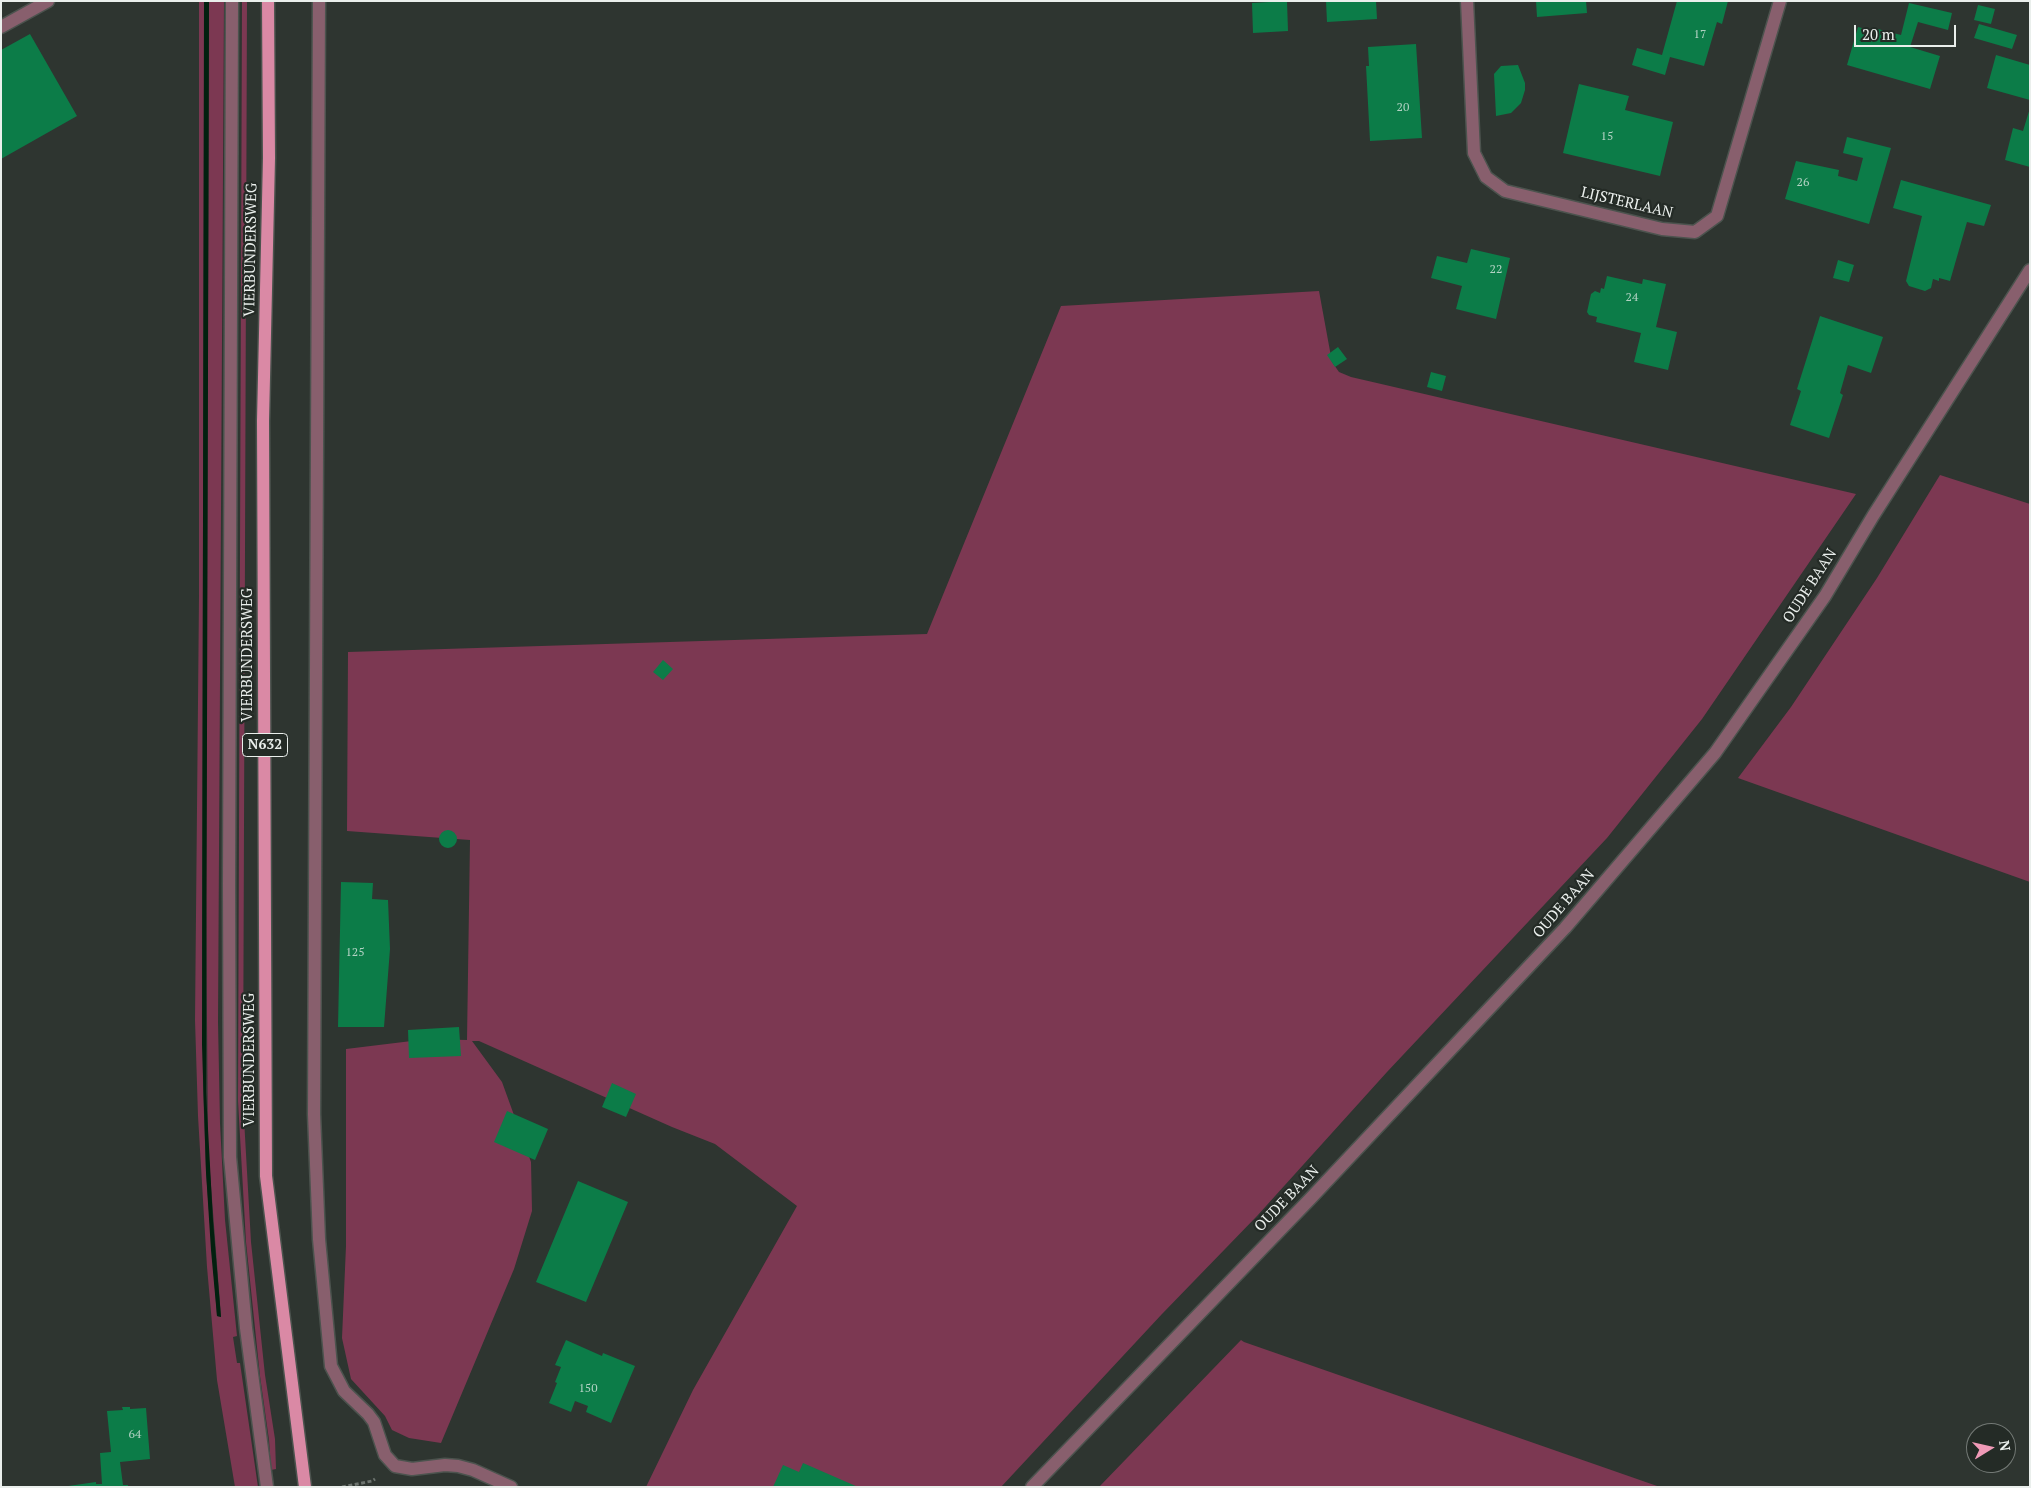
<!DOCTYPE html>
<style>
body{margin:0}
#map{position:relative;width:2031px;height:1488px;overflow:hidden;background:#2e3530;font-family:"PT Serif",serif}
canvas{display:block}
.frame{position:absolute;inset:0;border:2px solid #eaefec;pointer-events:none}
.north{position:absolute;left:1966px;top:1423px;width:50px;height:50px;box-sizing:border-box;background:#242b26;border:1px solid #737975;border-radius:50%;rotate:81deg;font-size:14px;font-weight:700;line-height:20px;text-align:center;color:#eaefec}
.north::after{content:'';display:block;margin:auto;width:18px;height:22px;background:#f09ab7;clip-path:polygon(50% 0,100% 100%,50% 72%,0 100%)}
.scale{position:absolute;left:1854px;top:25px;width:102px;height:22px;box-sizing:border-box;border:2px solid #eaefec;border-top:0;padding-left:6px;font-size:15px;line-height:18px;white-space:nowrap;color:#eaefec;-webkit-text-stroke:4px #242b26;paint-order:stroke}
</style>
<div id="map">
<canvas width="2031" height="1488"></canvas>
<div class="frame"></div>
<div class="north">N</div>
<div class="scale">20 m</div>
</div>
<script>
const context = document.querySelector('canvas').getContext('2d');
context.lineJoin = 'round';
function fill(path, color) {
  context.fillStyle = color;
  context.fill(path, 'evenodd');
}
function shape(rows) {
  const path = new Path2D();
  for (const r of rows) {
    if (r.length === 3) {
      path.moveTo(r[0] + r[2], r[1]);
      path.arc(r[0], r[1], r[2], 0, 2 * Math.PI);
      continue;
    }
    path.moveTo(r[0], r[1]);
    for (let i = 2; i < r.length; i += 2) path.lineTo(r[i], r[i + 1]);
  }
  return path;
}
function trace(path, color, width, dash) {
  context.strokeStyle = color;
  context.lineWidth = width;
  context.lineCap = dash ? 'butt' : 'round';
  context.setLineDash(dash || []);
  context.stroke(path);
}
function drawText(font, color, halo, rows, align = 'center') {
  context.font = font + ' "PT Serif",serif';
  context.lineWidth = 4.5;
  context.setLineDash([]);
  context.textBaseline = 'middle';
  context.strokeStyle = halo;
  context.fillStyle = color;
  for (const [text, x, y, turn = 0] of rows) {
    context.save();
    context.translate(x, y);
    context.rotate((+turn || 0) * Math.PI / 180);
    context.textAlign = isNaN(turn) ? turn : align;
    if (halo) context.strokeText(text, 0, 0);
    context.fillText(text, 0, 0);
    context.restore();
  }
}
fill(shape([
 [199,1,204,1,204,87,202,939,203,1086,206,1172,217,1316,221,1317,208,1147,206,895,209,1,224,1,218,1022,220,1123,225,1220,237,1336,233,1337,237,1363,240,1363,258,1487,235,1487,217,1380,207,1267,198,1116,195,1020,199,595],
 [242,1,247,1,243,1101,251,1242,265,1375,275,1439,276,1469,271,1470,269,1440,260,1376,246,1242,238,1101],
 [1319,291,1332,362,1339,372,1351,377,1856,494,1702,719,1607,838,1387,1072,1257,1216,1162,1314,1001,1487,646,1487,693,1390,797,1206,715,1144,672,1127,479,1041,472,1041,502,1082,531,1162,532,1211,514,1269,441,1443,409,1438,392,1430,385,1416,351,1379,342,1338,346,1246,346,1049,428,1039,467,1040,470,840,347,831,348,652,927,634,1061,306],
 [1940,475,2030,504,2030,882,1738,778,1791,707,1877,578],
 [1241,1340,1244,1342,1660,1487,1099,1487]
]), '#7c3852');
fill(shape([
 [204,1,209,1,206,1092,213,1221,221,1317,217,1316,211,1250,206,1172,202,1044]
]), '#02200f');
fill(shape([
 [1287,1,1288,31,1253,33,1252,3],
 [1326,1,1376,1,1377,19,1327,22],
 [1536,1,1586,1,1587,13,1537,17],
 [1677,1,1728,1,1722,24,1717,22,1704,66,1670,57,1665,75,1632,65,1637,48,1662,55],
 [1909,3,1952,13,1948,30,1918,22,1910,47,1940,56,1930,89,1847,65,1858,27,1874,31,1874,28,1901,35],
 [1978,5,1995,9,1991,24,1974,20],
 [1979,24,2017,35,2012,49,1974,38],
 [30,34,77,116,1,159,1,50],
 [1416,44,1422,138,1370,141,1366,66,1369,66,1368,47],
 [1996,55,2030,65,2030,100,1987,88],
 [1518,65,1525,83,1525,90,1521,103,1511,113,1496,116,1494,74,1501,66],
 [1579,84,1629,96,1625,110,1673,122,1660,176,1563,153],
 [2030,108,2030,167,2005,160,2013,128,2023,131],
 [1847,137,1891,148,1869,224,1785,199,1796,161,1839,170,1838,176,1857,181,1863,158,1843,153],
 [1901,180,1991,205,1984,226,1967,222,1950,281,1939,278,1939,281,1933,279,1931,288,1925,291,1909,286,1906,281,1922,216,1893,208],
 [1471,249,1510,258,1496,319,1456,309,1462,286,1431,278,1437,256,1467,263],
 [1838,260,1854,265,1849,282,1833,278],
 [1607,276,1642,284,1643,279,1666,284,1656,327,1677,332,1668,370,1634,362,1641,333,1596,322,1597,317,1589,315,1587,312,1591,294,1595,291,1600,293,1601,288,1604,289],
 [1820,316,1883,337,1871,373,1848,365,1840,393,1843,395,1829,438,1790,425,1801,391,1797,389],
 [1338,347,1347,359,1335,367,1327,355],
 [1431,372,1446,376,1442,391,1427,387],
 [663,660,673,669,663,680,653,672],
 [448,839,9],
 [341,882,373,883,372,899,388,900,390,949,384,1027,338,1027],
 [459,1027,461,1056,409,1058,408,1030],
 [612,1083,636,1094,626,1117,602,1107],
 [507,1111,548,1129,535,1160,494,1142],
 [578,1181,628,1202,586,1302,536,1282],
 [566,1340,602,1356,603,1353,635,1366,611,1423,586,1412,588,1406,575,1401,571,1412,549,1403,557,1383,555,1382,561,1367,555,1365],
 [122,1407,130,1407,130,1409,146,1408,150,1459,120,1462,123,1485,128,1485,128,1487,61,1487,96,1482,96,1484,102,1484,100,1453,111,1452,107,1411,123,1410],
 [803,1463,858,1487,773,1487,783,1465,799,1472]
]), '#0c7c48');
const street = shape([
 [232,1,229,883,230,1157,246,1328,267,1487],
 [319,1,314,1114,319,1239,331,1366,344,1391,368,1414,374,1422,385,1455,395,1466,412,1469,445,1465,458,1466,473,1470,511,1487],
 [1467,1,1474,153,1486,177,1505,191,1662,229,1695,232,1717,216,1780,1],
 [1,27,48,1],
 [1032,1487,1310,1199,1565,928,1715,753,1825,596,1873,516,2030,270]
]);
const primary = shape([
 [268,1,269,158,263,421,266,1176,305,1487]
]);
trace(street, '#4c534e', 15);
trace(primary, '#4c534e', 15);
trace(shape([
 [342,1487,372,1481,375,1479]
]), '#6c736e', 3, [4, 2.5]);
trace(street, '#885f6d', 12);
trace(primary, '#da89a5', 12);
drawText('12px', '#b2d2c3', null, [
 ["17",1700,35],
 ["20",1403,108],
 ["15",1607,137],
 ["26",1803,183],
 ["22",1496,270],
 ["24",1632,298],
 ["125",355,953],
 ["150",588,1389],
 ["64",135,1435]
]);
for (const [x, y, w] of [
 [265,745,45]
]) {
  const box = new Path2D();
  box.roundRect(x - w / 2, y - 11.5, w, 23, 4);
  context.fillStyle = '#242b26';
  context.fill(box);
  trace(box, '#eaefec', 1);
}
drawText('bold 14px', '#eaefec', null, [
 ["N632",265,745]
]);
drawText('15px', '#eaefec', '#242b26', [
 ["LIJSTERLAAN",1627,203,13],
 ["VIERBUNDERSWEG",251,250,-89],
 ["OUDE BAAN",1810,586,-57],
 ["VIERBUNDERSWEG",248,655,-90],
 ["OUDE BAAN",1564,904,-49],
 ["VIERBUNDERSWEG",250,1060,-90],
 ["OUDE BAAN",1287,1199,-46]
]);
</script>
